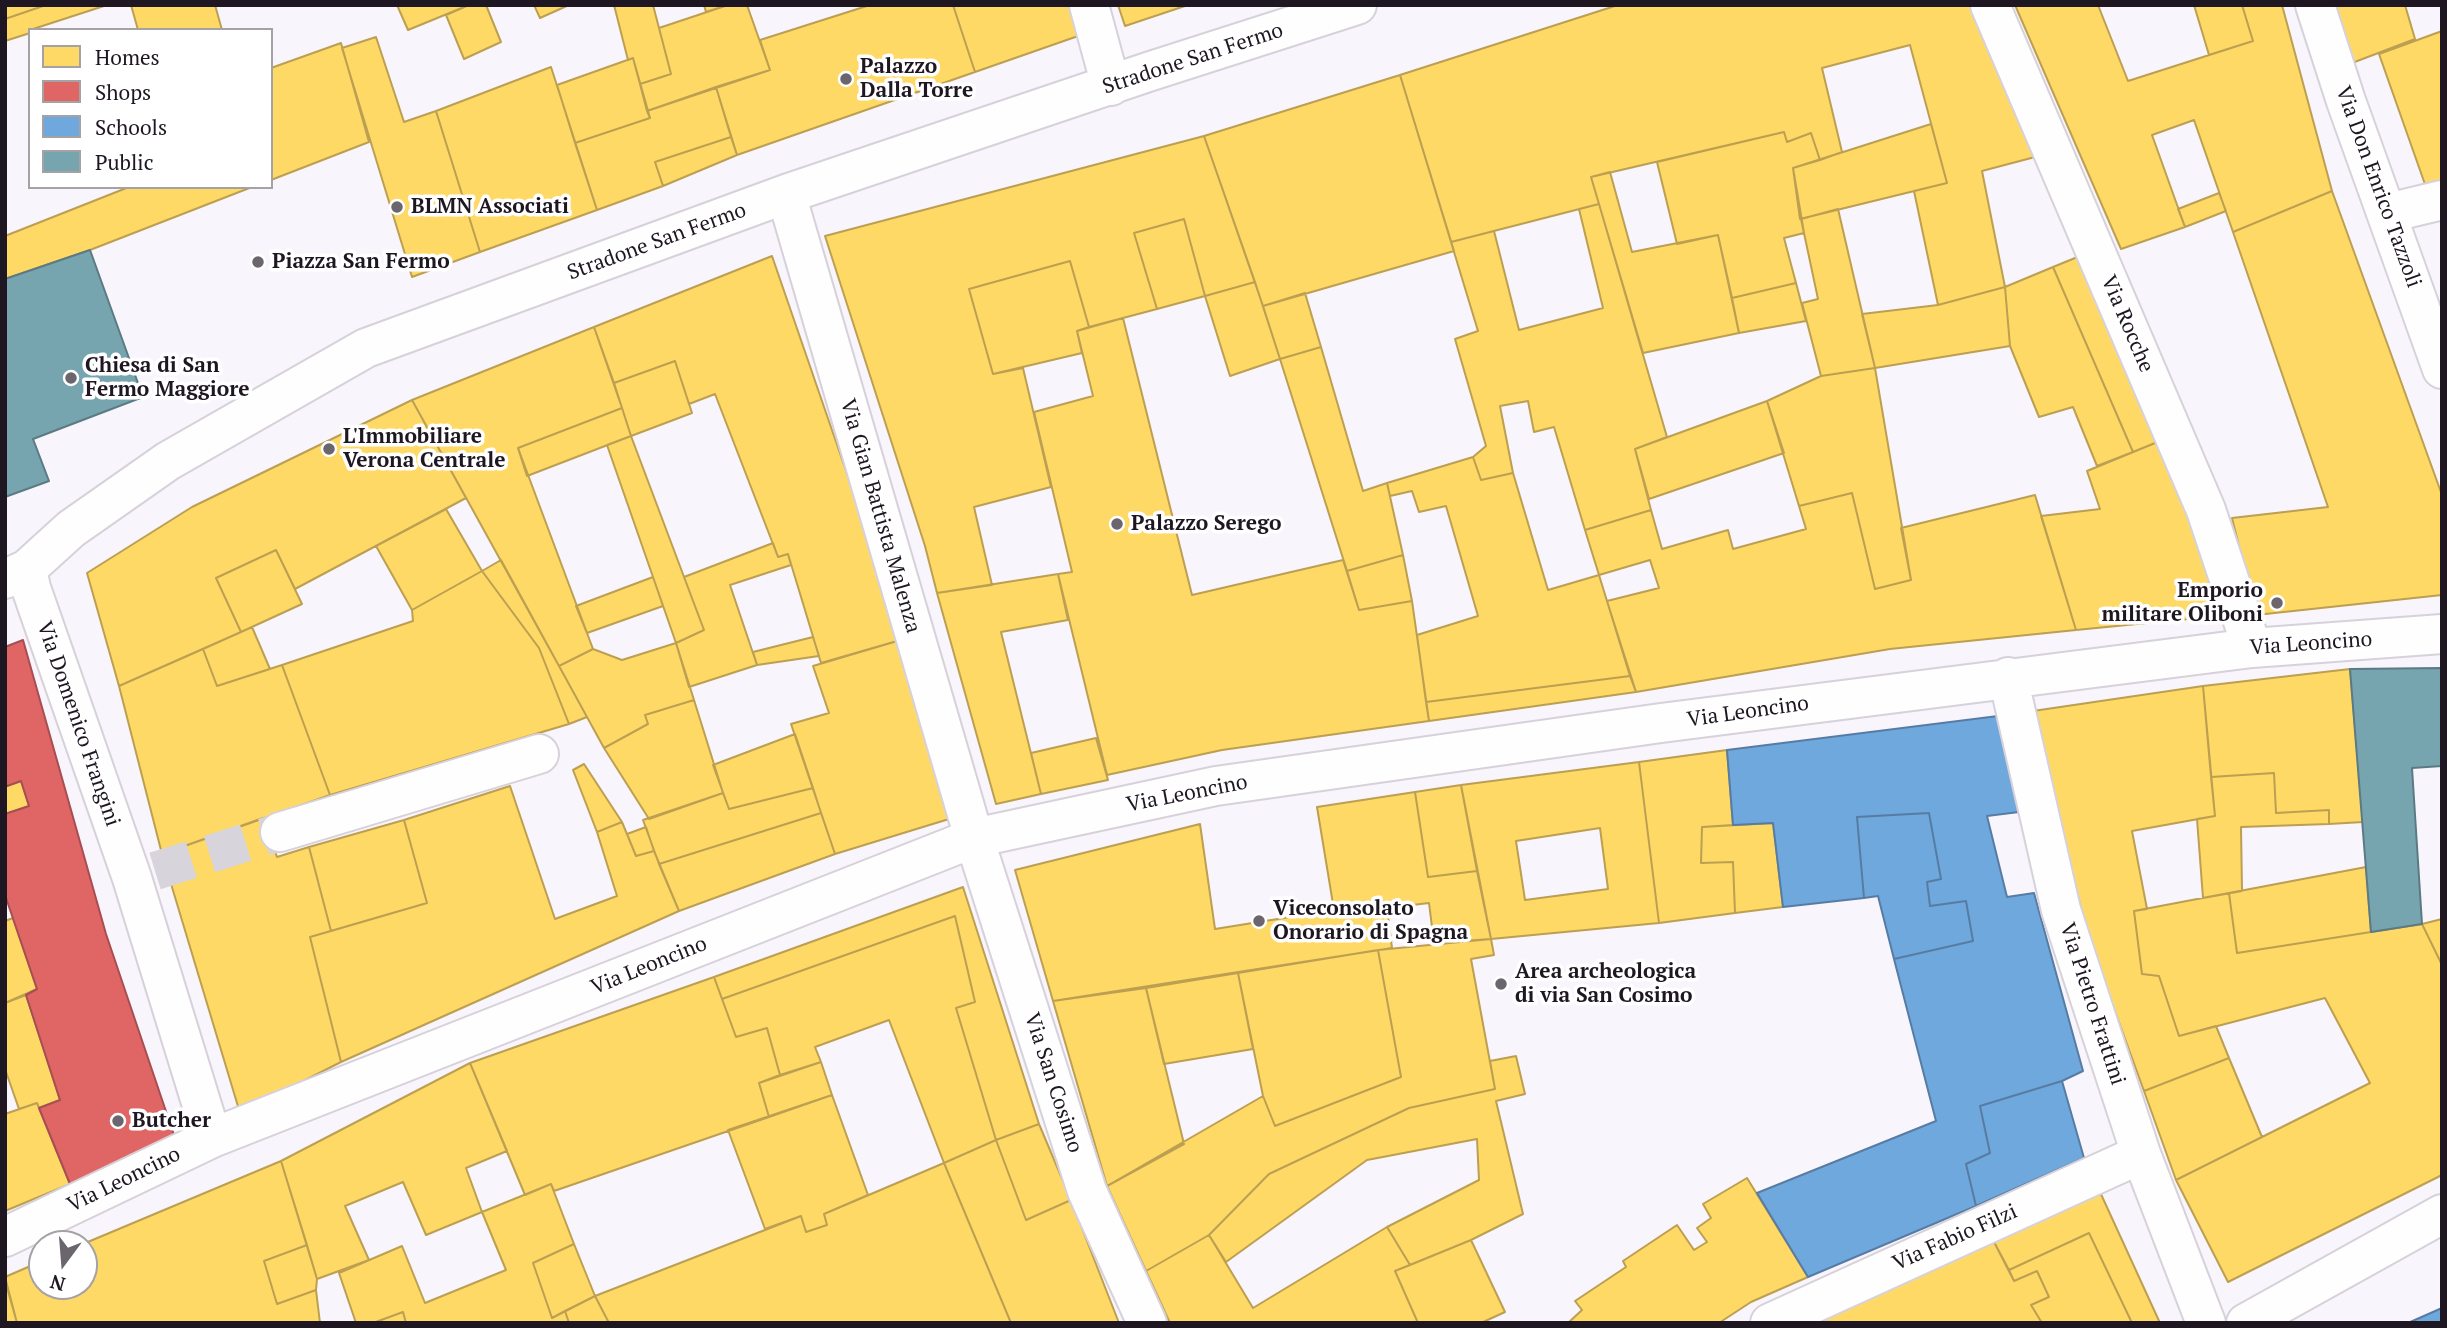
<!DOCTYPE html>
<style>
body{margin:0}
#map{position:relative;width:2447px;height:1328px;overflow:hidden;background:#f9f5fc;font-family:"PT Serif",serif}
canvas{display:block}
.frame{position:absolute;inset:0;border:7px solid #1e1721;pointer-events:none}
.legend{position:absolute;left:28px;top:28px;width:245px;height:161px;box-sizing:border-box;background:#fff;border:2px solid #a5a2a6;margin:0;padding:9px 12px;list-style:none;font-size:21px;color:#1e1721}
.legend li{display:flex;align-items:center;gap:14px;height:35px}
.legend b{width:35px;border:2px solid #a5a2a6}
.north{position:absolute;left:28px;top:1230px;width:70px;height:70px;box-sizing:border-box;background:#fff;border:2px solid #a5a2a6;border-radius:50%;rotate:196deg;font-size:19px;font-weight:700;line-height:28px;text-align:center;color:#1e1721}
.north::after{content:'';display:block;margin:auto;width:24px;height:32px;background:#6b656e;clip-path:polygon(50% 0,100% 100%,50% 72%,0 100%)}
</style>
<div id="map">
<canvas width="2447" height="1328"></canvas>
<div class="frame"></div>
<ul class="legend">
<li><b style="height:19px;background:#ffd966"></b>Homes</li>
<li><b style="height:19px;background:#e06666"></b>Shops</li>
<li><b style="height:19px;background:#6fa8dc"></b>Schools</li>
<li><b style="height:19px;background:#76a5af"></b>Public</li>
</ul>
<div class="north">N</div>
</div>
<script>
const context = document.querySelector('canvas').getContext('2d');
context.lineJoin = 'round';
function fill(path, color) {
  context.fillStyle = color;
  context.fill(path, 'evenodd');
}
function shape(rows) {
  const path = new Path2D();
  for (const r of rows) {
    path.moveTo(r[0], r[1]);
    for (let i = 2; i < r.length; i += 2) path.lineTo(r[i], r[i + 1]);
  }
  return path;
}
function trace(path, color, width, dash) {
  context.strokeStyle = color;
  context.lineWidth = width;
  context.lineCap = dash ? 'butt' : 'round';
  context.setLineDash(dash || []);
  context.stroke(path);
}
function drawText(font, color, halo, rows, align = 'center') {
  context.font = font + ' "PT Serif",serif';
  context.lineWidth = 7;
  context.setLineDash([]);
  context.textBaseline = 'middle';
  context.strokeStyle = halo;
  context.fillStyle = color;
  for (const [text, x, y, turn = 0] of rows) {
    context.save();
    context.translate(x, y);
    context.rotate((+turn || 0) * Math.PI / 180);
    context.textAlign = isNaN(turn) ? turn : align;
    if (halo) context.strokeText(text, 0, 0);
    context.fillText(text, 0, 0);
    context.restore();
  }
}
const homes = shape([
 [5,5,46,5,5,19,5,5],
 [46,5,107,5,30,30,30,33,5,41,5,19,46,5],
 [131,5,215,5,222,30,138,30,131,5],
 [397,5,469,5,408,30,397,5],
 [469,5,486,5,501,42,464,59,446,15,469,5],
 [534,5,569,5,540,18,534,5],
 [614,5,653,5,671,74,640,84,633,58,628,60,614,5],
 [704,5,728,5,706,12,704,5],
 [728,5,747,5,770,70,647,111,640,84,671,74,659,28,728,5],
 [870,5,953,5,975,72,737,155,716,87,770,70,760,40,870,5],
 [953,5,1070,5,1081,35,975,72,953,5],
 [1118,5,1188,5,1125,26,1118,5],
 [1618,5,1977,5,2035,157,1982,171,2005,287,1938,305,1914,191,1947,183,1910,45,1822,68,1842,152,1820,160,1811,133,1787,142,1784,132,1591,177,1599,204,1451,242,1400,75,1618,5],
 [2015,5,2098,5,2128,81,2253,41,2242,5,2282,5,2332,191,2233,232,2194,120,2152,135,2185,227,2121,249,2015,5],
 [2194,5,2242,5,2253,41,2209,55,2194,5],
 [2334,5,2405,5,2415,39,2352,63,2334,5],
 [2442,31,2442,186,2427,190,2379,54,2442,31],
 [376,37,404,122,436,111,480,252,412,277,342,48,376,37],
 [341,43,369,142,271,180,271,68,341,43],
 [633,58,650,118,575,143,557,85,633,58],
 [551,67,597,210,480,252,436,111,551,67],
 [1400,75,1454,251,1263,306,1204,136,1400,75],
 [716,87,731,137,655,162,663,186,597,210,575,143,650,118,647,111,716,87],
 [1931,124,1947,183,1800,219,1793,168,1931,124],
 [1784,132,1787,142,1811,133,1820,160,1793,168,1804,233,1784,238,1796,283,1732,298,1718,235,1677,244,1657,162,1784,132],
 [1204,136,1255,282,1205,296,1184,219,1134,233,1157,309,1089,327,1070,261,969,289,993,374,1023,368,1051,487,974,507,992,585,937,593,925,546,825,236,1204,136],
 [731,137,737,155,663,186,655,162,731,137],
 [1610,172,1632,252,1718,235,1739,333,1643,353,1591,177,1610,172],
 [129,187,252,187,90,250,5,279,5,236,129,187],
 [2332,191,2442,495,2442,595,2256,615,2232,518,2328,507,2233,232,2332,191],
 [2219,193,2226,211,2185,227,2178,209,2219,193],
 [1599,204,1667,437,1635,449,1651,510,1585,530,1554,427,1534,432,1528,401,1500,406,1513,473,1481,480,1473,457,1486,446,1455,339,1478,331,1451,242,1494,231,1519,330,1603,308,1579,209,1599,204],
 [1838,209,1875,368,1821,376,1802,303,1818,299,1801,219,1838,209],
 [1184,219,1205,296,1157,309,1134,233,1184,219],
 [772,256,904,639,821,663,788,554,778,557,715,394,689,404,675,361,614,383,594,327,772,256],
 [2080,256,2160,441,2133,452,2053,267,2080,256],
 [1070,261,1089,327,1077,331,1082,353,993,374,969,289,1070,261],
 [2053,267,2133,452,2097,466,2073,407,2039,417,2010,346,2005,287,2053,267],
 [1255,282,1280,359,1230,376,1205,296,1255,282],
 [1796,283,1806,321,1739,333,1732,298,1796,283],
 [2005,287,2010,346,1875,368,1862,314,1938,305,2005,287],
 [1305,293,1321,347,1280,359,1263,306,1305,293],
 [1123,318,1192,595,1343,560,1359,610,1412,601,1429,721,1222,750,1107,775,1058,574,1072,572,1034,412,1093,396,1077,331,1123,318],
 [594,327,622,408,518,448,593,649,559,666,412,400,594,327],
 [1321,347,1363,491,1387,483,1403,555,1347,571,1280,359,1321,347],
 [675,361,692,413,631,436,614,383,675,361],
 [1875,368,1911,580,1875,589,1852,493,1799,506,1767,401,1821,376,1875,368],
 [412,400,466,498,295,589,276,550,216,578,241,632,119,686,87,573,192,507,412,400],
 [1767,401,1784,453,1649,499,1635,449,1767,401],
 [622,408,631,436,527,476,518,448,622,408],
 [631,436,704,630,676,643,607,445,631,436],
 [2160,441,2207,564,2219,616,2076,630,2041,516,2100,509,2087,471,2160,441],
 [1473,457,1481,480,1513,473,1548,590,1599,575,1630,676,1426,702,1417,635,1478,616,1446,506,1419,512,1412,491,1390,496,1387,483,1473,457],
 [1852,493,1875,589,1911,580,1901,528,2035,495,2076,630,1890,649,1636,692,1607,601,1659,588,1650,560,1599,575,1585,530,1651,510,1662,549,1728,530,1733,549,1806,529,1799,506,1852,493],
 [446,509,482,571,412,610,376,546,446,509],
 [773,543,778,557,788,554,791,565,730,585,757,665,689,687,676,643,704,630,684,577,773,543],
 [276,550,302,604,241,632,216,578,276,550],
 [1403,555,1412,601,1359,610,1347,571,1403,555],
 [501,560,559,666,587,717,569,724,539,648,482,571,501,560],
 [482,571,539,648,569,724,330,795,282,665,413,621,412,610,482,571],
 [1058,574,1068,620,1001,632,1041,794,996,804,937,593,1058,574],
 [653,577,663,606,587,633,576,606,653,577],
 [252,627,270,669,217,686,203,649,252,627],
 [813,637,819,656,757,665,753,652,813,637],
 [904,639,949,819,835,854,791,724,829,713,813,666,904,639],
 [676,643,694,700,645,715,648,724,604,748,559,666,593,649,622,660,676,643],
 [203,649,217,686,282,665,330,795,162,854,119,686,203,649],
 [2350,669,2363,822,2329,824,2329,810,2276,813,2274,773,2211,777,2203,686,2350,669],
 [1630,676,1636,692,1429,721,1426,702,1630,676],
 [2203,686,2215,816,2132,831,2147,909,2134,911,2142,974,2159,976,2179,1036,2216,1026,2229,1058,2144,1091,2088,937,2033,711,2203,686],
 [694,700,723,793,649,819,604,748,648,724,645,715,694,700],
 [795,734,813,788,729,809,713,765,795,734],
 [1096,738,1108,780,1041,794,1031,753,1096,738],
 [1727,750,1733,825,1702,827,1701,863,1733,862,1735,913,1659,923,1639,762,1727,750],
 [1639,762,1659,923,1491,939,1461,785,1639,762],
 [1600,828,1608,889,1525,900,1516,841,1600,828],
 [584,764,622,822,597,832,573,770,584,764],
 [2274,773,2276,813,2329,810,2329,824,2241,827,2242,891,2203,898,2197,819,2215,816,2211,777,2274,773],
 [5,781,7,786,21,781,29,806,5,814,5,781],
 [1461,785,1477,871,1428,877,1415,792,1461,785],
 [510,786,555,919,617,896,597,832,622,822,636,856,654,851,679,911,341,1062,310,937,427,903,404,820,510,786],
 [813,788,821,813,659,864,643,820,723,793,729,809,813,788],
 [1415,792,1428,877,1477,871,1491,939,1434,943,1429,903,1387,908,1392,948,1053,1001,1015,870,1200,824,1215,929,1334,910,1317,807,1415,792],
 [821,813,835,854,679,911,659,864,821,813],
 [263,818,277,857,309,847,331,931,310,937,341,1062,240,1113,162,854,263,818],
 [404,820,427,903,331,931,309,847,404,820],
 [1773,823,1783,907,1735,913,1733,862,1701,863,1702,827,1773,823],
 [646,827,654,851,636,856,627,834,646,827],
 [2366,867,2371,932,2237,953,2229,893,2366,867],
 [963,887,1039,1124,996,1140,956,1008,975,1002,955,916,722,999,714,977,963,887],
 [2229,893,2237,953,2422,924,2442,965,2442,1175,2228,1282,2176,1180,2370,1083,2325,998,2179,1036,2159,976,2142,974,2134,911,2229,893],
 [955,916,975,1002,956,1008,996,1140,944,1163,889,1020,815,1047,821,1062,780,1075,767,1028,736,1037,722,999,955,916],
 [13,918,37,989,5,1003,5,921,13,918],
 [2442,919,2442,965,2422,924,2442,919],
 [1491,939,1494,955,1471,959,1495,1089,1409,1108,1269,1174,1209,1235,1146,1271,1107,1186,1263,1096,1275,1126,1401,1077,1378,950,1491,939],
 [1378,950,1401,1077,1275,1126,1263,1096,1238,973,1378,950],
 [1238,973,1253,1049,1164,1064,1146,988,1238,973],
 [714,977,736,1037,767,1028,780,1075,759,1083,769,1117,554,1191,551,1184,525,1195,470,1063,714,977],
 [1146,988,1184,1144,1107,1186,1053,1001,1146,988],
 [26,995,60,1100,39,1108,37,1103,19,1109,5,1069,5,1003,26,995],
 [1516,1056,1525,1094,1496,1101,1523,1214,1471,1240,1410,1265,1387,1227,1479,1180,1477,1139,1367,1160,1226,1262,1209,1235,1269,1174,1409,1108,1495,1089,1490,1061,1516,1056],
 [2229,1058,2262,1137,2176,1180,2144,1091,2229,1058],
 [821,1062,832,1095,769,1117,759,1083,821,1062],
 [470,1063,507,1151,466,1168,482,1212,426,1235,403,1182,345,1206,369,1260,317,1279,281,1161,470,1063],
 [832,1095,868,1195,824,1214,827,1225,806,1232,801,1216,765,1229,728,1130,832,1095],
 [37,1103,70,1184,5,1211,5,1114,37,1103],
 [1039,1124,1071,1200,1026,1220,996,1140,1039,1124],
 [996,1140,1026,1220,1071,1200,1119,1323,1011,1323,944,1163,996,1140],
 [281,1161,307,1245,264,1261,277,1304,316,1290,320,1323,17,1323,5,1277,42,1261,42,1286,84,1286,83,1244,281,1161],
 [944,1163,1011,1323,609,1323,595,1296,801,1216,806,1232,827,1225,824,1214,944,1163],
 [1747,1178,1808,1277,1751,1302,1719,1323,1568,1323,1582,1310,1575,1301,1626,1267,1623,1261,1677,1225,1694,1250,1707,1242,1697,1228,1711,1218,1703,1204,1747,1178],
 [551,1184,574,1244,533,1263,552,1318,565,1311,569,1323,406,1323,403,1312,373,1323,356,1323,339,1273,402,1246,425,1303,506,1270,482,1212,551,1184],
 [2100,1192,2160,1323,2132,1323,2089,1233,2009,1270,1993,1240,2100,1192],
 [1387,1227,1410,1265,1395,1271,1418,1323,1170,1323,1146,1271,1209,1235,1253,1308,1387,1227],
 [2089,1233,2132,1323,2042,1323,2031,1305,2049,1297,2037,1271,2014,1281,2009,1270,2089,1233],
 [1471,1240,1505,1312,1481,1323,1418,1323,1395,1271,1471,1240],
 [1993,1240,2014,1281,2037,1271,2049,1297,2031,1305,2042,1323,1811,1323,1993,1240],
 [574,1244,595,1296,552,1318,533,1263,574,1244],
 [307,1245,317,1279,316,1290,277,1304,264,1261,307,1245],
 [5,1280,17,1323,5,1323,5,1280],
 [595,1296,609,1323,569,1323,565,1311,595,1296],
 [403,1312,406,1323,373,1323,403,1312]
]);
fill(homes, '#ffd966');
trace(homes, '#bc9f51', 2);
const shops = shape([
 [23,640,106,934,174,1135,70,1184,39,1108,60,1100,26,995,37,989,5,895,5,814,29,806,21,781,7,786,5,781,5,647,23,640]
]);
fill(shops, '#e06666');
trace(shops, '#a64e51', 2);
const schools = shape([
 [1998,716,2019,812,1987,816,2007,897,2034,893,2083,1071,2062,1081,1980,1106,1990,1153,1966,1164,1976,1206,1808,1277,1757,1193,1936,1121,1894,959,1973,941,1966,901,1930,906,1927,882,1941,879,1929,813,1857,817,1864,898,1783,907,1773,823,1733,825,1727,750,1998,716],
 [1929,813,1941,879,1927,882,1930,906,1966,901,1973,941,1894,959,1878,896,1864,898,1857,817,1929,813],
 [2062,1081,2084,1158,1976,1206,1966,1164,1990,1153,1980,1106,2062,1081],
 [2442,1308,2442,1323,2408,1323,2442,1308]
]);
fill(schools, '#6fa8dc');
trace(schools, '#577ca4', 2);
const public = shape([
 [90,250,143,397,33,439,49,481,5,497,5,279,90,250],
 [2442,668,2442,766,2412,768,2422,924,2371,932,2350,669,2442,668]
]);
fill(public, '#76a5af');
trace(public, '#5c7a84', 2);
trace(shape([
 [155,871,280,832]
]), '#d8d4db', 38, [38, 19]);
const minor = shape([
 [1089,5,1111,86],
 [1990,5,2206,510,2252,648],
 [2315,5,2346,101,2442,369],
 [786,194,974,838,1087,1191,1147,1323],
 [2388,213,2442,200],
 [27,569,31,588,132,878,212,1138],
 [5,579,27,569,71,529,168,461,366,348,786,194,1151,71,1357,5],
 [2008,677,2061,910,2141,1154,2206,1323],
 [280,832,539,754],
 [5,1237,212,1138,974,838,1216,786,1661,723,2252,648,2442,634],
 [1770,1323,2141,1154],
 [2246,1323,2442,1214]
]);
trace(minor, '#d7d1da', 42);
trace(minor, '#fefeff', 38);
for (const [x, y, r, color] of [
 [846,79,7,"#6b656e"],
 [397,207,7,"#6b656e"],
 [258,262,7,"#6b656e"],
 [71,378,7,"#6b656e"],
 [329,449,7,"#6b656e"],
 [1117,524,7,"#6b656e"],
 [2277,603,7,"#6b656e"],
 [1259,921,7,"#6b656e"],
 [1501,984,7,"#6b656e"],
 [118,1121,7,"#6b656e"]
]) {
  const dot = new Path2D();
  dot.arc(x, y, r, 0, 2 * Math.PI);
  context.fillStyle = color;
  context.fill(dot);
  trace(dot, '#fff', 2.5);
}
drawText('21px', '#1e1721', '#fff', [
 ["Stradone San Fermo",1193,59,-18],
 ["Via Don Enrico Tazzoli",2378,187,70],
 ["Stradone San Fermo",657,242,-20],
 ["Via Rocche",2127,324,67],
 ["Via Gian Battista Malenza",880,516,74],
 ["Via Leoncino",2311,644,-4],
 ["Via Leoncino",1748,712,-8],
 ["Via Domenico Frangini",78,724,71],
 ["Via Leoncino",1187,794,-11],
 ["Via Leoncino",649,966,-22],
 ["Via Pietro Frattini",2092,1004,72],
 ["Via San Cosimo",1053,1083,72],
 ["Via Leoncino",124,1180,-26],
 ["Via Fabio Filzi",1955,1238,-24]
]);
drawText('bold 21px', '#1e1721', '#fff', [
 ["Palazzo",860,67],
 ["Dalla Torre",860,91],
 ["BLMN Associati",411,207],
 ["Piazza San Fermo",272,262],
 ["Chiesa di San",85,366],
 ["Fermo Maggiore",85,390],
 ["L'Immobiliare",343,437],
 ["Verona Centrale",343,461],
 ["Palazzo Serego",1131,524],
 ["Emporio",2263,591,"right"],
 ["militare Oliboni",2263,615,"right"],
 ["Viceconsolato",1273,909],
 ["Onorario di Spagna",1273,933],
 ["Area archeologica",1515,972],
 ["di via San Cosimo",1515,996],
 ["Butcher",132,1121]
], 'left');
</script>
